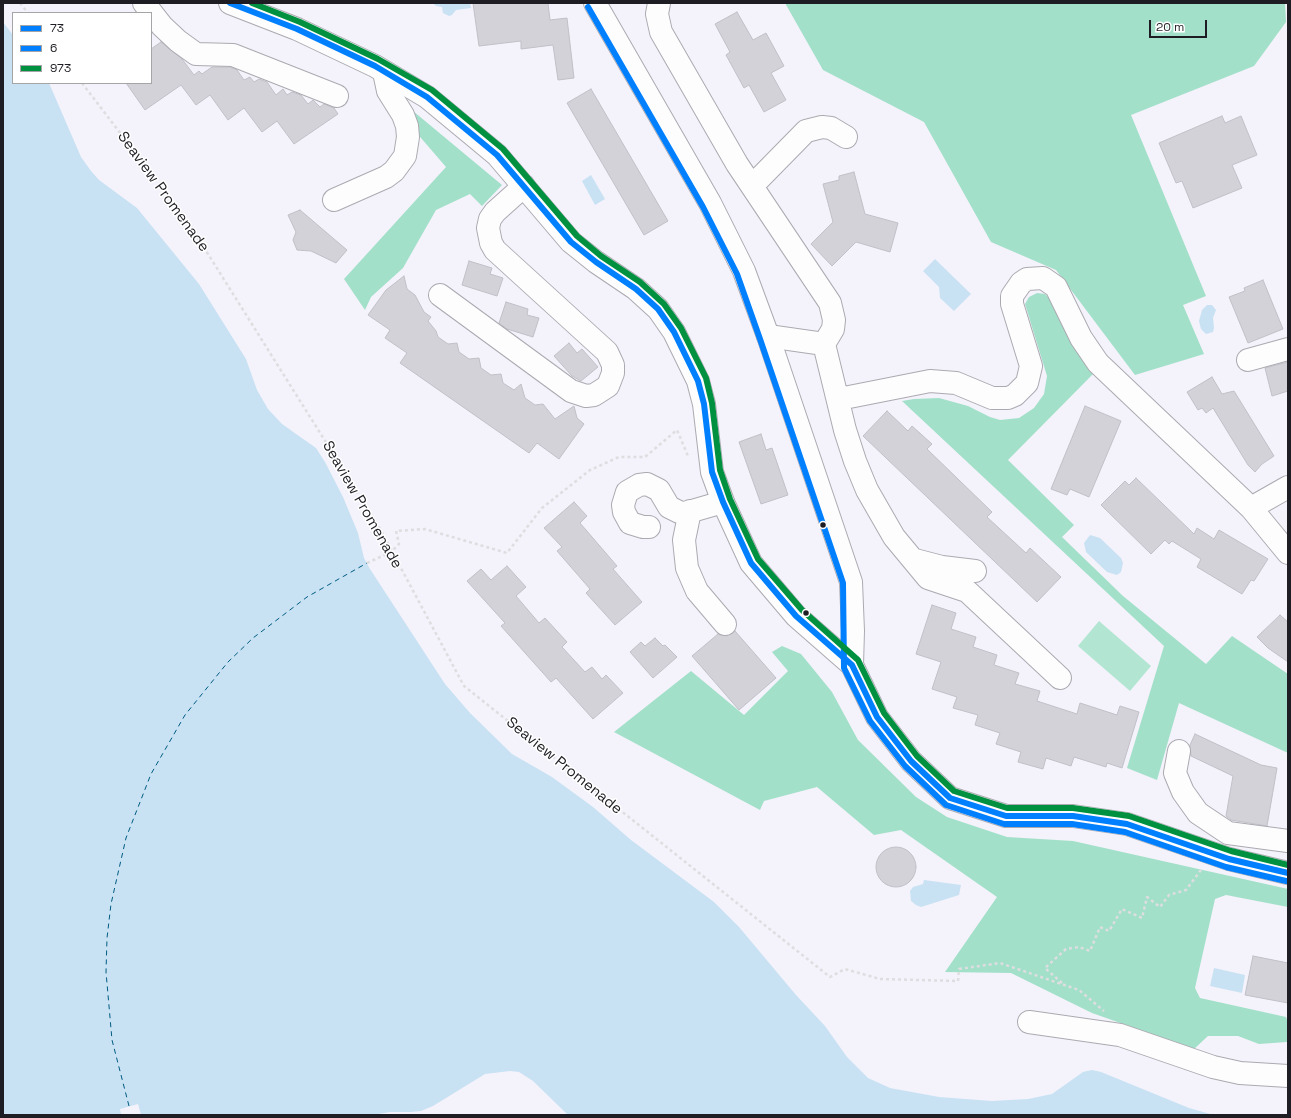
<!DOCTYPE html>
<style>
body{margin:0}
#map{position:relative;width:1291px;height:1118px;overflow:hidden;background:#f4f2fa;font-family:"Space Grotesk",sans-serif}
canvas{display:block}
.frame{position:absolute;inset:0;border:4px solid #1f1d24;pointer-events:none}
.legend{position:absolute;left:12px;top:12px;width:140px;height:72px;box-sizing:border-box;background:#fff;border:1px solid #a5a5a7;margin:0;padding:5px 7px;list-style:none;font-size:12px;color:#1f1d24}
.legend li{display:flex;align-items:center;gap:8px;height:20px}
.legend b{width:20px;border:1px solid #a5a5a7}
.scale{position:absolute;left:1149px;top:20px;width:58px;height:18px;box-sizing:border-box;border:2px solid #1f1d24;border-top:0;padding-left:5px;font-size:12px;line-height:14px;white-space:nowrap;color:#1f1d24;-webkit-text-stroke:3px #fff;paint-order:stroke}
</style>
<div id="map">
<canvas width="1291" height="1118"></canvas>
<div class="frame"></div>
<ul class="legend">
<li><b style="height:5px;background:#0080ff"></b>73</li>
<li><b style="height:5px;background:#0080ff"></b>6</li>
<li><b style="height:5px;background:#009140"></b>973</li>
</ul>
<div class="scale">20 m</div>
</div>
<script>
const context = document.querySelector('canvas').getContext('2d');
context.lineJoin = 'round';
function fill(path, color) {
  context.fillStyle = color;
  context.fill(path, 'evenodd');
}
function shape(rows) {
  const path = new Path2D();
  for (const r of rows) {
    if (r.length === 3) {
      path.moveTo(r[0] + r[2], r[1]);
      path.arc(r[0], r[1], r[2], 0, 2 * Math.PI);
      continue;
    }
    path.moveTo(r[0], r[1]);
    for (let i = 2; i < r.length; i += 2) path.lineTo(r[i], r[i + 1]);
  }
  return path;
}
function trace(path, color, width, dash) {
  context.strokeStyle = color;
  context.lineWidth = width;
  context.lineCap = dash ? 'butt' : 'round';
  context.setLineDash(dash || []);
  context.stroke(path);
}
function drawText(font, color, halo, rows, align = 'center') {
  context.font = font + ' "Space Grotesk",sans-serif';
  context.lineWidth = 3;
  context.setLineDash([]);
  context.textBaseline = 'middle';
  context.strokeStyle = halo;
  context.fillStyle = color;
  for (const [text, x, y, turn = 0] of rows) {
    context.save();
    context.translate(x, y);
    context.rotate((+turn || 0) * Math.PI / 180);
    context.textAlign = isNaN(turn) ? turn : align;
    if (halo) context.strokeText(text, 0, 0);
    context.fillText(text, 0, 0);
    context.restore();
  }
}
fill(shape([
 [1099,621,1151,666,1130,691,1078,646]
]), '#b2e6d2');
fill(shape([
 [785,3,1285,3,1286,22,1254,66,1131,115,1206,296,1183,305,1204,354,1135,375,1056,270,991,242,924,122,823,70],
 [395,96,502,185,482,206,470,194,436,210,403,268,371,297,365,310,344,279,446,167,415,131],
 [1037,293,1045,294,1051,300,1072,342,1096,371,1008,460,1074,525,1062,537,1123,596,1206,664,1232,636,1288,674,1288,753,1179,703,1157,780,1127,768,1164,646,902,401,914,399,939,398,968,406,990,417,1000,420,1019,418,1034,408,1044,394,1047,376,1025,304,1029,297],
 [782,646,801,654,832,692,858,740,916,797,947,817,1007,837,1073,841,1288,889,1288,907,1226,895,1215,899,1195,988,1200,998,1286,1017,1288,1022,1287,1042,1259,1044,1238,1036,1208,1036,1194,1049,1092,1013,1011,973,945,972,997,897,901,830,874,835,817,787,764,801,760,810,614,732,691,671,744,715,788,671,772,652]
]), '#a2e0c9');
fill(shape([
 [433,3,470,3,471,8,456,10,452,15,449,16,443,13,442,7,436,6],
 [3,22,13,35,13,83,49,83,81,157,91,171,99,180,137,208,199,284,246,359,257,390,268,409,282,424,316,448,325,462,343,497,358,533,364,558,370,569,445,684,470,713,512,754,552,777,593,807,631,840,714,902,739,927,796,995,825,1026,847,1057,868,1078,890,1088,939,1097,992,1101,1028,1099,1052,1094,1083,1072,1092,1070,1101,1072,1189,1108,1214,1115,568,1115,533,1081,519,1072,510,1071,485,1074,433,1106,421,1111,411,1112,390,1112,373,1115,3,1115],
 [591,175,605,199,595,205,582,181],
 [935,259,971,294,954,311,940,298,939,287,923,271],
 [1207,305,1212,305,1216,310,1213,318,1214,328,1213,332,1206,334,1201,329,1199,321,1202,310],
 [1090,535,1100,538,1121,558,1123,563,1121,572,1117,575,1107,572,1086,552,1084,543],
 [924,880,961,885,959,895,921,907,916,905,911,901,910,891,913,887,923,884],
 [1214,968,1245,975,1242,993,1210,986]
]), '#c8e2f4');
fill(shape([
 [138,1104,141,1115,121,1115,120,1109]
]), '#f4f2fa');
trace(shape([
 [129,1106,112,1040,106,972,107,938,111,904,126,838,151,774,185,715,228,662,253,638,307,597,367,563]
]), '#005b80', 1, [5, 4]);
const building = shape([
 [473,3,548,3,550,20,567,18,574,78,558,80,553,45,521,49,521,41,479,46,473,3],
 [737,12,753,40,766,33,784,66,771,73,786,100,764,112,749,85,744,88,726,55,730,52,715,24,737,12],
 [161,42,182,59,194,75,199,71,202,74,212,67,230,67,237,70,244,80,250,77,254,82,259,79,267,82,276,95,283,89,287,95,292,92,301,95,308,104,313,100,320,107,324,104,334,108,338,114,294,144,277,121,262,132,244,108,228,120,210,95,196,105,181,85,145,110,126,83,151,83,151,49,161,42],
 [591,89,668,221,644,235,567,103,591,89],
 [1222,116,1225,123,1241,116,1257,155,1232,165,1242,188,1193,208,1182,181,1176,183,1159,143,1222,116],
 [854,172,865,214,898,223,890,252,856,242,832,266,811,244,833,222,823,184,839,180,839,176,854,172],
 [300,210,347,250,336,263,311,251,297,250,293,240,296,232,288,215,300,210],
 [469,261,492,268,490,274,503,278,497,296,462,285,469,261],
 [404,276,407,289,415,295,424,312,431,317,428,321,436,331,438,337,448,344,457,343,459,352,469,359,479,358,481,368,491,375,501,374,503,383,514,390,521,384,525,398,535,405,543,404,555,419,574,406,577,418,584,424,559,459,537,443,529,453,400,363,407,353,385,338,390,330,368,315,386,290,404,276],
 [1263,280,1283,329,1248,343,1229,297,1245,291,1244,288,1263,280],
 [506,302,528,309,527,315,539,318,533,337,507,329,499,323,506,302],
 [569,343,577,353,582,349,598,367,581,381,572,376,554,356,569,343],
 [1288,362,1288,391,1272,396,1265,368,1288,362],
 [1212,377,1222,394,1234,391,1274,456,1262,464,1255,472,1248,465,1213,408,1206,413,1202,408,1198,410,1187,392,1212,377],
 [1085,406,1121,421,1089,497,1070,489,1067,495,1051,489,1085,406],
 [887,411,908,431,912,426,932,444,927,449,992,512,987,517,1026,553,1030,548,1061,577,1037,602,863,436,887,411],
 [761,434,766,450,772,448,788,495,761,504,739,442,761,434],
 [1136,478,1194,534,1197,528,1214,539,1219,530,1268,559,1254,581,1251,580,1242,594,1197,567,1201,559,1172,541,1169,544,1165,540,1151,554,1101,505,1125,481,1129,485,1136,478],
 [574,502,587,516,580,523,617,566,613,569,642,602,615,625,586,593,590,589,557,551,562,547,544,528,574,502],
 [507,566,526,587,516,596,539,623,545,618,567,642,562,647,585,672,592,667,602,679,606,675,623,693,593,719,556,678,551,682,501,626,505,623,467,581,481,569,491,580,507,566],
 [932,605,956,613,951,629,976,637,973,647,997,655,994,665,1019,673,1015,684,1040,691,1037,701,1077,714,1080,703,1117,715,1120,706,1139,712,1122,768,1107,763,1106,767,1074,757,1071,766,1046,758,1043,769,1018,762,1021,752,996,744,1000,733,975,725,978,715,953,708,957,697,932,689,941,662,916,654,932,605],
 [1280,615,1288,622,1288,662,1268,648,1257,637,1280,615],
 [735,631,776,678,739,710,692,656,718,634,727,636,735,631],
 [655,638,663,646,665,645,677,657,653,678,630,652,641,642,645,646,655,638],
 [1195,734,1261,765,1277,768,1267,826,1231,820,1226,816,1233,776,1191,756,1190,745,1195,734],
 [896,867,20],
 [1253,956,1288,963,1288,1003,1245,995,1253,956]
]);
fill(building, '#d4d2d9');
trace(building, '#c1bfc7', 1);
const minor = shape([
 [144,3,162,26,178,41,196,54,233,55,337,96],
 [659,3,657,14,661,32,737,164,830,303,834,320,833,329,824,344],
 [752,186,806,131,822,127,831,128,846,137],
 [334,200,386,177,394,171,405,156,408,137,407,126,403,115,388,91,384,72],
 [440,295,571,391,586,396,594,395,608,386,613,373,613,365,607,352,495,250,491,243,488,228,490,219,495,212,524,186],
 [768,336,824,344],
 [824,344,845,430,855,461,867,490,894,537,928,578,967,591,1060,678],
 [1248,360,1288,349],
 [839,399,930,381,956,383,992,398,1008,398,1015,395,1027,383,1031,366,1012,304,1012,296,1021,283,1027,279,1043,278,1056,287,1081,338,1098,363,1251,508,1288,553],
 [1251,508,1288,487],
 [690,511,684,540,687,568,697,591,725,624],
 [649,527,643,527,630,523,624,512,623,505,627,492,639,485,647,484,659,490,669,507,679,512,685,513,723,502],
 [915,560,942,567,975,571],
 [1179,751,1175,773,1183,792,1198,813,1228,833,1288,841],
 [1029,1022,1120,1035,1213,1067,1240,1073,1288,1076]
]);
const major = shape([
 [230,3,297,29,375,66,427,97,497,155,571,242,596,262,636,289,658,309,674,332,698,381,704,404,712,472,723,502,751,563,796,616,852,665],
 [595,3,710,203,744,271,768,336,851,582,853,631,852,665,877,717,911,761,950,798,1006,816,1073,816,1127,824,1229,859,1288,873]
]);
trace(minor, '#acaab1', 24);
trace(major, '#acaab1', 24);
trace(shape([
 [20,3,28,13],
 [82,83,188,222,379,527,464,686,830,977,845,969,880,979,958,981,959,969,1000,963,1079,990,1104,1011],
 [367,563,391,552,399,544,396,531,425,529,507,553,542,508,590,470,619,457,645,457,677,430,688,456],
 [1062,983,1045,968,1066,949,1079,947,1090,951,1100,927,1109,931,1122,909,1142,918,1147,897,1160,907,1169,895,1186,890,1201,870]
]), '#dedee0', 2.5, [3, 3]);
trace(minor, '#fdfdfe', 22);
trace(major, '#fdfdfe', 22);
trace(shape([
 [230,3,297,29,375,66,427,97,497,155,571,242,596,262,636,289,658,309,674,332,698,381,704,404,712,472,723,502,751,563,796,616,852,665,877,717,911,761,950,798,1006,816,1073,816,1127,824,1229,859,1288,873]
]), '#0080ff', 6);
trace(shape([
 [588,7,703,207,737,274,760,339,843,583,844,668,870,721,905,766,946,805,1004,824,1072,824,1125,832,1226,867,1286,881]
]), '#0080ff', 6);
trace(shape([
 [252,3,300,22,378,59,432,90,503,149,577,236,601,256,640,282,664,304,681,328,706,378,712,403,720,470,730,499,758,559,802,610,858,660,884,713,917,756,954,791,1007,808,1073,808,1129,816,1231,851,1288,865]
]), '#009140', 6);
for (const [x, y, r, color] of [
 [823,525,3.5,"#1f1d24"],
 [806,613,3.5,"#1f1d24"]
]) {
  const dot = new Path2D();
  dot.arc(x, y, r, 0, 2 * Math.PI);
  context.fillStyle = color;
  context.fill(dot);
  trace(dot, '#fff', 1.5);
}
drawText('15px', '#1f1d24', '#fff', [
 ["Seaview Promenade",163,192,54],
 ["Seaview Promenade",362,505,60],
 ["Seaview Promenade",564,766,39]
]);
</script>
